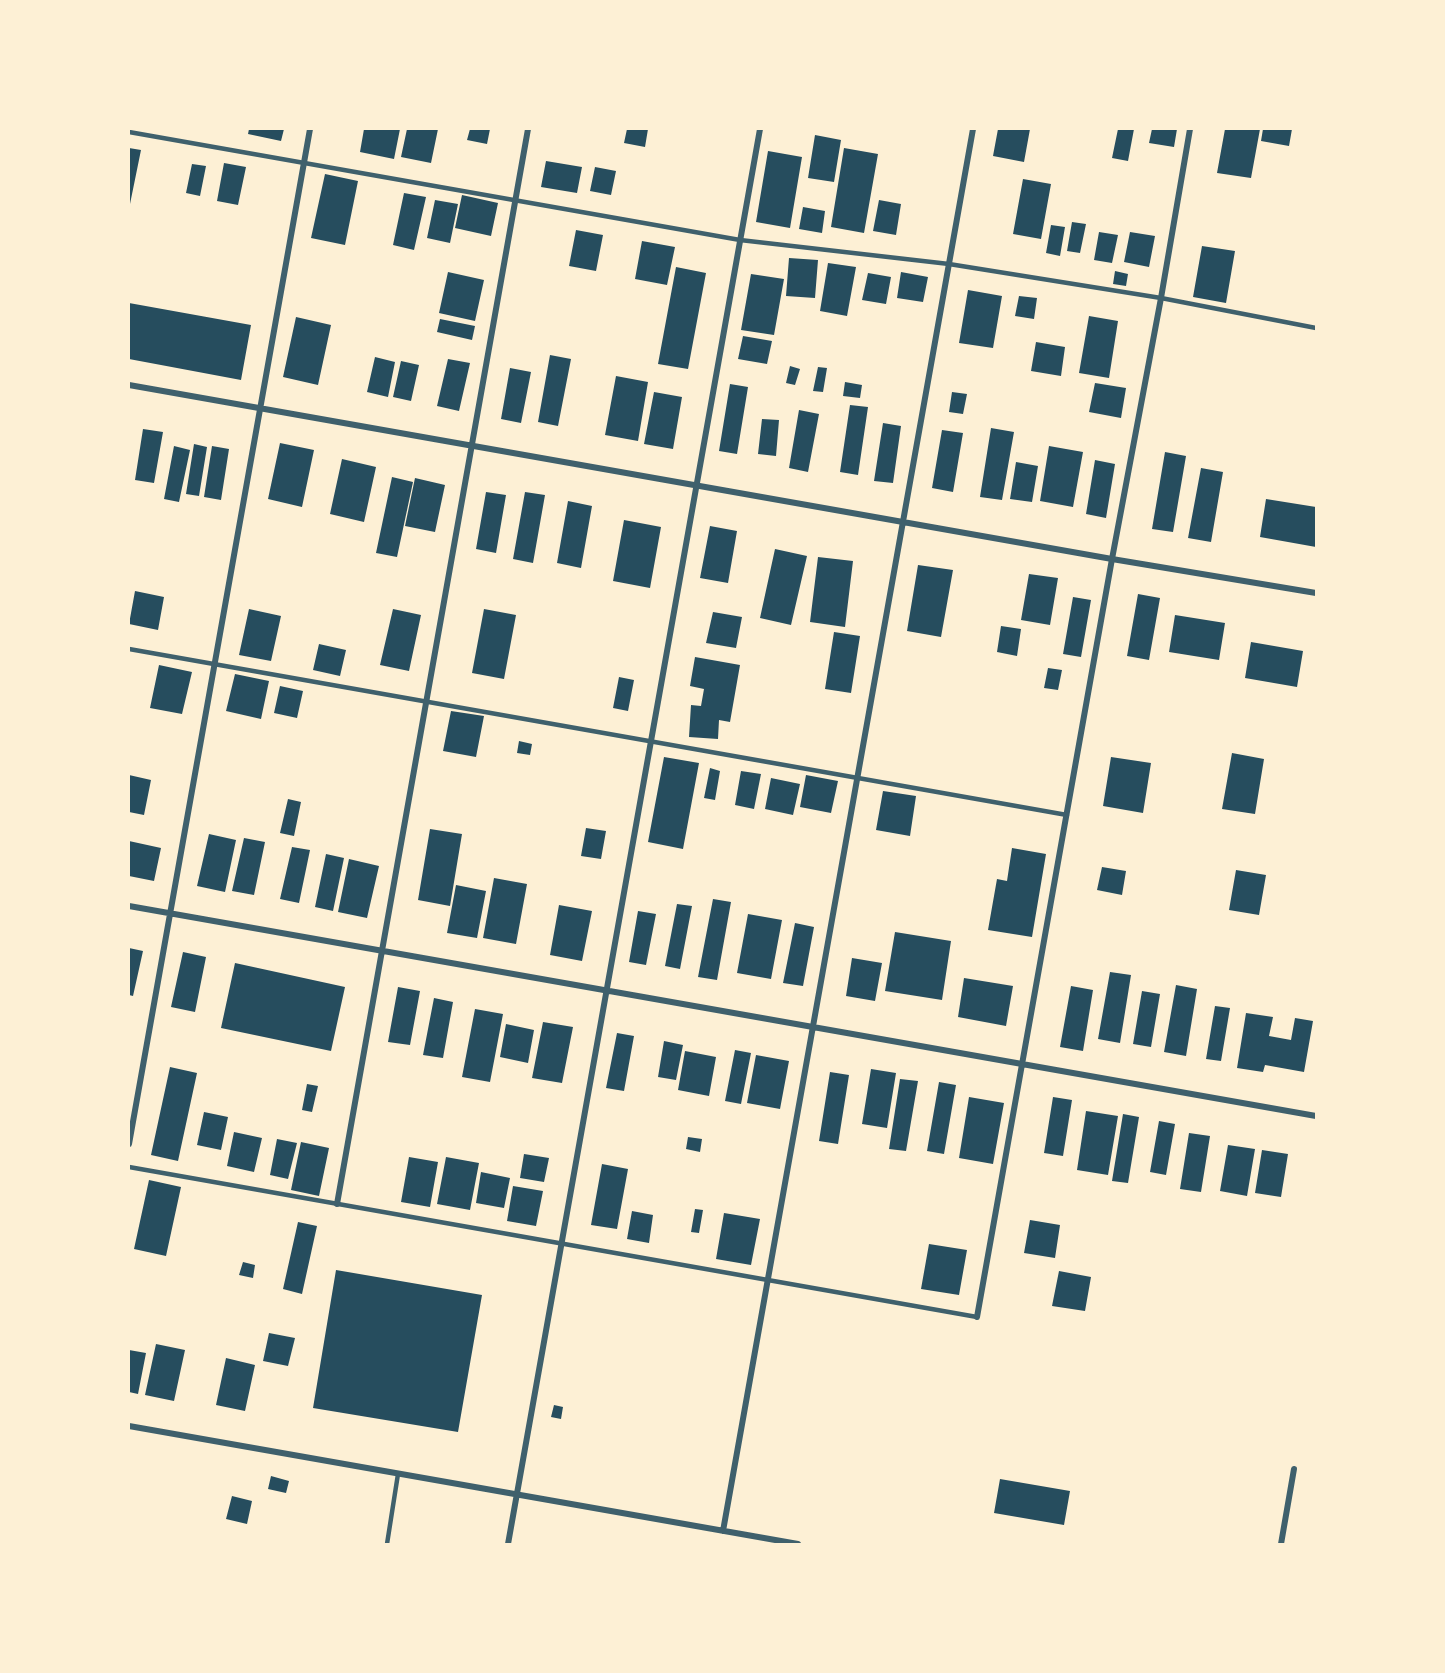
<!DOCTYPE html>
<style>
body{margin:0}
#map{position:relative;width:1445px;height:1673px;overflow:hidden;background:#fdf0d5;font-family:"Noto Sans",sans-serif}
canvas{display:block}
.frame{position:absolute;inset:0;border:130px solid #fdf0d5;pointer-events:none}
</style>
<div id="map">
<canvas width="1445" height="1673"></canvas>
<div class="frame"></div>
</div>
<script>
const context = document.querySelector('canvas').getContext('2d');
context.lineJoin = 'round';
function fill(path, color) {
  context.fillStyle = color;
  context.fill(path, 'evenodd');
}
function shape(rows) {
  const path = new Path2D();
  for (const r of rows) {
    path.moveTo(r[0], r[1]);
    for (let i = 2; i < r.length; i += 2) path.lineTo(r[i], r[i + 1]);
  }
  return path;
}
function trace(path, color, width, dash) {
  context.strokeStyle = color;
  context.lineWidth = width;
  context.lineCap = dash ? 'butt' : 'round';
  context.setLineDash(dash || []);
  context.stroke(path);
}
fill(shape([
 [249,129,284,129,281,141,248,134],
 [364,129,400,129,394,159,360,152],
 [407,129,438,129,431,163,401,157],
 [470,129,490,129,487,144,467,140],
 [627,129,648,129,645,147,624,143],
 [998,129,1030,129,1024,162,993,156],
 [1118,129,1134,129,1128,161,1112,158],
 [1152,129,1177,129,1174,147,1149,143],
 [1225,129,1260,129,1251,178,1217,173],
 [1263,129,1292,129,1289,146,1261,141],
 [815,135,841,140,834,182,808,178],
 [129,148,141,150,130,204,129,204],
 [844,148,878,154,864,233,831,227],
 [768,151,802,157,790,228,756,222],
 [546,161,582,167,577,193,541,187],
 [224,163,246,167,238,205,217,201],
 [192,164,206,166,200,196,186,193],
 [595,167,616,171,611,195,590,191],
 [325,174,358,181,345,245,311,238],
 [1023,179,1051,184,1041,239,1013,234],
 [404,193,426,197,414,250,393,245],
 [462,195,498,203,491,236,455,228],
 [435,200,458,204,450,243,427,238],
 [879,200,901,204,896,235,873,231],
 [803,207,825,211,822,233,799,229],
 [1072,222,1086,224,1080,253,1067,251],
 [1051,225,1065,227,1060,256,1046,253],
 [576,230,603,235,596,271,569,266],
 [1099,232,1118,235,1112,263,1094,260],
 [1130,232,1155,236,1149,267,1124,262],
 [642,241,675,247,667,285,635,279],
 [1202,246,1235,251,1226,303,1193,297],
 [789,258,818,260,815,298,786,296],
 [828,263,856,267,847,316,820,311],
 [676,267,706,273,688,369,658,364],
 [1115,271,1128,274,1126,286,1113,284],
 [448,272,484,280,475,321,439,313],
 [901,272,928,277,923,302,897,298],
 [868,273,891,277,886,304,862,300],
 [751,274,784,279,774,335,741,330],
 [968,290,1002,296,993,348,959,343],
 [1019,296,1037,298,1034,319,1015,316],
 [129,303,251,325,241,380,129,359],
 [1089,316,1118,321,1109,378,1079,373],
 [296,317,331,325,318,385,283,377],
 [440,319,475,326,472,340,437,332],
 [743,336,772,341,767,364,738,359],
 [1036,342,1065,347,1061,376,1031,371],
 [550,355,571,359,558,426,538,422],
 [375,357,395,362,388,397,367,392],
 [448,359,470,363,459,411,437,406],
 [401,361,419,365,411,401,393,397],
 [790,366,800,369,795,385,786,383],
 [818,367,827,368,823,392,813,391],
 [510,368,531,372,521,423,501,419],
 [616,376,648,382,638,441,605,435],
 [845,382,862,385,860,398,843,396],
 [1095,383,1126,388,1121,418,1089,412],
 [730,384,748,387,737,454,719,451],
 [654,392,682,397,673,449,644,444],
 [952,392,967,394,963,414,949,412],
 [850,405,868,407,858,475,840,472],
 [799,410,819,414,808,472,789,468],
 [762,419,779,420,776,456,758,454],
 [883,423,901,426,893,483,874,481],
 [991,428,1014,432,1002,500,980,497],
 [143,429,163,432,154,483,135,480],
 [942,430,963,433,953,492,932,488],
 [280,443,314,450,302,507,268,499],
 [194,444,207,447,199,496,186,494],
 [174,446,190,450,179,502,164,499],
 [212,446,229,449,221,500,204,497],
 [1049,446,1083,452,1073,507,1040,501],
 [1165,452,1186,456,1173,532,1152,529],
 [342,459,376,467,364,522,330,514],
 [1095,460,1115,464,1106,518,1086,514],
 [1016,462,1038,466,1032,502,1010,499],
 [1201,468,1223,472,1211,542,1188,538],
 [392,477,413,482,397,557,376,553],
 [415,478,445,485,435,532,405,526],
 [486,492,506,495,496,553,476,549],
 [525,492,545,495,533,563,513,559],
 [1266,499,1316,507,1316,547,1260,537],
 [568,501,592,506,581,568,557,563],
 [624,520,661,527,650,588,613,581],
 [710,526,737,531,728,583,700,578],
 [775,549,807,556,791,625,760,618],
 [818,557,853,561,845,627,810,622],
 [918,565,953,570,941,637,907,631],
 [1029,574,1058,578,1050,625,1021,620],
 [135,591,164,597,158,630,129,624],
 [1138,594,1160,598,1149,660,1127,656],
 [1073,597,1091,600,1081,657,1063,654],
 [249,609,281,616,271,661,239,655],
 [393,609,421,615,409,671,380,665],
 [484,609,516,615,504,679,472,673],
 [713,612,742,617,736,648,706,643],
 [1175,615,1225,623,1219,660,1169,652],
 [1001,626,1021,629,1017,656,997,652],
 [834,632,860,636,851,693,825,689],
 [1251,642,1303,651,1297,687,1245,678],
 [319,644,346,650,340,676,313,670],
 [695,657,740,665,730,722,719,720,718,739,689,737,691,705,701,706,704,689,690,686],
 [159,665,192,672,182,714,150,708],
 [1048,668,1062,670,1058,690,1044,688],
 [235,674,269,681,261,719,226,711],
 [619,677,634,680,628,711,613,708],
 [280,686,303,691,297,718,274,713],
 [451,711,484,716,476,757,443,751],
 [519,741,532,744,530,755,517,753],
 [1232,753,1264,759,1255,814,1222,809],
 [664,757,699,763,683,849,648,842],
 [1111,757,1151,763,1143,813,1103,806],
 [710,768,720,771,715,800,704,798],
 [741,771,761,774,754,809,735,805],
 [129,775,151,780,144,815,129,812],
 [806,775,838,781,831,813,800,807],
 [771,778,800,784,793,815,765,809],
 [883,791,916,796,910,836,876,830],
 [288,799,301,802,294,836,280,833],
 [586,828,606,831,601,859,581,856],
 [430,829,462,834,450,906,418,900],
 [209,834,236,840,225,892,197,886],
 [244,838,265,842,254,895,232,891],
 [129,841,161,848,154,881,129,876],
 [292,847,310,850,299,903,280,899],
 [1012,848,1046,854,1032,937,988,930,997,879,1007,881],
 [326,854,344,858,333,911,315,907],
 [349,859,379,866,367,918,338,912],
 [1102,867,1126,871,1122,895,1097,890],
 [1236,870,1266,875,1259,915,1229,910],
 [494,878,527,884,516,944,483,938],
 [456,885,486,891,477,938,447,933],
 [713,899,731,902,717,980,698,977],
 [677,904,692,906,680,969,665,966],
 [559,905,592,911,582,961,550,955],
 [638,911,656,914,646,965,629,962],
 [748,914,782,920,771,979,737,973],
 [795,923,814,927,803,986,783,983],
 [895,932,951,941,942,1000,885,991],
 [129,948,143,951,133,996,129,995],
 [183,952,206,957,195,1012,171,1007],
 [852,958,882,963,875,1001,846,996],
 [235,963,345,987,331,1051,221,1028],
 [1110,972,1131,975,1120,1043,1098,1039],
 [964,978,1013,986,1006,1026,958,1017],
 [1176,985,1197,989,1186,1056,1164,1052],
 [1071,986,1093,990,1083,1051,1060,1047],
 [398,987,420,991,410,1045,388,1042],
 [1142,991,1160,994,1151,1047,1133,1044],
 [434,998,453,1002,443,1058,423,1055],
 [1215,1006,1230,1008,1221,1061,1206,1059],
 [475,1009,503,1014,490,1082,462,1077],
 [1246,1013,1273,1017,1269,1036,1291,1040,1295,1018,1313,1021,1304,1072,1265,1065,1263,1072,1237,1068],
 [543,1022,573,1027,562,1083,532,1078],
 [506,1024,534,1030,528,1063,500,1057],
 [617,1033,634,1036,624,1091,606,1088],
 [664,1041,683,1045,676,1080,658,1077],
 [735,1050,751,1053,741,1104,725,1101],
 [685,1051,716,1057,709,1096,678,1090],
 [756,1055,789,1061,780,1109,747,1103],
 [170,1067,197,1073,178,1161,151,1155],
 [871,1069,896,1073,887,1128,862,1124],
 [830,1072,849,1075,838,1144,819,1141],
 [900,1079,918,1081,906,1151,889,1149],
 [939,1082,956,1085,944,1154,927,1151],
 [307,1084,318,1086,312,1112,302,1110],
 [969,1097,1004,1103,993,1164,959,1158],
 [1053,1097,1072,1100,1063,1156,1044,1153],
 [1086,1111,1118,1116,1108,1175,1077,1170],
 [204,1112,228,1117,221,1150,197,1145],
 [1123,1114,1139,1117,1128,1183,1112,1181],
 [1159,1121,1175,1124,1166,1175,1150,1172],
 [234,1132,262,1138,254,1172,227,1166],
 [1189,1133,1210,1136,1201,1192,1180,1189],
 [688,1137,702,1139,700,1152,686,1149],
 [277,1139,297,1143,288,1179,270,1175],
 [301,1142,329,1148,319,1196,291,1190],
 [1228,1145,1255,1149,1247,1196,1220,1191],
 [1262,1150,1288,1154,1281,1197,1255,1193],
 [524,1154,549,1158,544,1182,520,1178],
 [409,1157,438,1162,430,1207,401,1202],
 [446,1157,479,1163,470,1210,437,1204],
 [602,1164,628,1169,617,1229,591,1225],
 [481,1172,510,1178,504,1208,476,1203],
 [149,1180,181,1187,166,1256,134,1249],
 [513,1186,543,1191,536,1226,507,1221],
 [695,1209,703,1210,699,1233,691,1232],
 [632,1211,653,1215,649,1243,627,1239],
 [724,1213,760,1219,751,1265,716,1259],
 [1030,1220,1060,1225,1055,1258,1024,1253],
 [298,1222,317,1226,302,1294,283,1289],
 [929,1244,967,1250,959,1295,921,1289],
 [243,1262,255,1265,253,1278,239,1275],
 [336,1270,482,1295,458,1432,313,1408],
 [1059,1271,1091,1277,1085,1311,1052,1306],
 [269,1333,295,1338,288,1366,263,1361],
 [156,1344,185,1350,174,1401,145,1395],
 [129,1350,146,1353,138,1394,129,1392],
 [226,1358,255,1365,245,1411,216,1405],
 [554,1405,563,1407,561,1419,551,1417],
 [271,1476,289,1481,286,1493,268,1489],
 [1000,1479,1070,1491,1064,1525,994,1513],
 [232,1496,252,1501,247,1524,226,1519]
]), '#264d5e');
trace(shape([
 [129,132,740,240,949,264,1161,298,1316,328],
 [129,649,1067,815],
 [129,1167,977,1317],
 [387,1544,398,1474]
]), '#3f606c', 4.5);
trace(shape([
 [129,385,1112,559,1316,593],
 [129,906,1316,1116],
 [129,1144,310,129],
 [337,1204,528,129],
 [977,1317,1112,559,1161,298,1190,129],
 [129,1426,798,1544],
 [723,1531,973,129],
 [508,1544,760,129],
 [1281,1544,1294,1469]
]), '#3f606c', 6);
</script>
